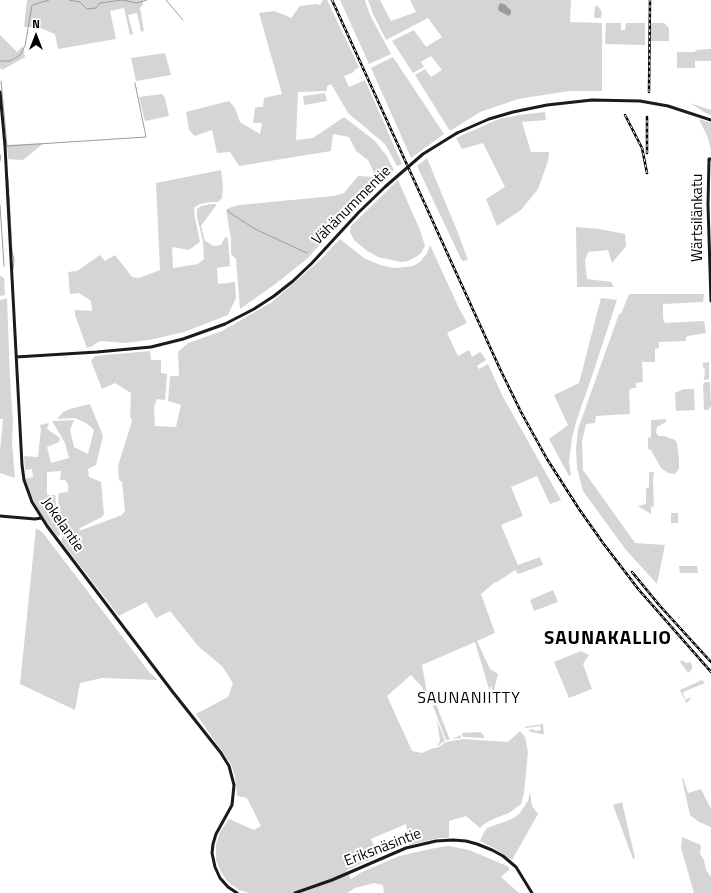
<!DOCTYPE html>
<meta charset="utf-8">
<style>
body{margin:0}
#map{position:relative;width:711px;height:893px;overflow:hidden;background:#fff;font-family:"Titillium Web",sans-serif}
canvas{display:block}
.north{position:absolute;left:16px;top:16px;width:40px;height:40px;-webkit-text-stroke:3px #fff;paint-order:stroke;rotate:0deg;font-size:11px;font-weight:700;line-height:16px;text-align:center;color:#000}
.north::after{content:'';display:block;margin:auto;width:14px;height:18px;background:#000;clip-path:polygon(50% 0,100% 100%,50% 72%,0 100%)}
</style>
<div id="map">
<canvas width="711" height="893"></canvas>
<div class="north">N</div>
</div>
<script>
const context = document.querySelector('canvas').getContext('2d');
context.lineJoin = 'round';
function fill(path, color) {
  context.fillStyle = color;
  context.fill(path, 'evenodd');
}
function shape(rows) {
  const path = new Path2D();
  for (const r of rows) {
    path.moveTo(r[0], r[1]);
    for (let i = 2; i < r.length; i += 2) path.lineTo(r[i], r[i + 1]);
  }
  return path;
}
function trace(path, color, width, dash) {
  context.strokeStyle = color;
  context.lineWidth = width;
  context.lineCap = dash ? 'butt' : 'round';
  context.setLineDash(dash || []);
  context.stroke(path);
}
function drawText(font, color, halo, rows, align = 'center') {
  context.font = font + ' "Titillium Web",sans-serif';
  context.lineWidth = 4;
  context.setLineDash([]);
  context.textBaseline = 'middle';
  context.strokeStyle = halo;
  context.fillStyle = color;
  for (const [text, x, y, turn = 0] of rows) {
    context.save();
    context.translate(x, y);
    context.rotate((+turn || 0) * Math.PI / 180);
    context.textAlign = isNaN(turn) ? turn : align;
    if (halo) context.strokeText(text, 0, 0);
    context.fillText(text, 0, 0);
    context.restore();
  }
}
fill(shape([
 [27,0,143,0,143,5,140,8,144,31,141,32,137,13,128,15,133,34,130,35,124,8,110,11,116,39,58,49,55,34,38,27,24,27],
 [323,0,327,0,359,67,357,69,355,69,354,72,344,76,349,87,365,80,402,164,397,166,385,144,348,113,331,84,327,86,327,91,298,92,296,140,313,138,344,117,375,141,386,155,394,170,371,191,337,225,308,258,274,285,240,309,236,259,231,254,231,239,226,210,229,208,239,205,334,196,344,193,358,176,376,177,368,160,356,151,349,137,333,134,331,151,239,166,230,152,217,153,212,130,195,136,189,130,186,112,229,101,235,108,240,122,260,134,262,123,253,123,255,108,258,107,263,107,264,98,282,94,259,13,274,11,287,16,291,18,300,6,316,4,320,5],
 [340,0,365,0,370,15,391,54,369,64],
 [368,0,380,0,391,21,416,12,410,0,571,0,570,22,602,23,602,91,569,91,518,99,480,112,450,131,415,75,425,69,431,77,442,70,431,56,421,62,424,67,413,73,392,41,414,30,426,47,442,37,428,18,386,40,373,14],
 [595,6,598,6,602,12,601,18,594,18],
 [606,23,621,23,621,30,625,30,626,23,645,23,645,45,605,44],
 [651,23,664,23,669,28,669,41,651,41],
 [0,35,17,52,23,46,25,57,2,70,0,68],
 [709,49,711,49,711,61,695,61,695,68,677,68,677,52,695,52,696,50],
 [165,53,171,75,136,81,131,58],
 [393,57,444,134,411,158,371,68],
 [325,93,327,101,304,105,303,96],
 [162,94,165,98,169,116,145,121,139,97],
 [690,103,711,110,711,115,707,114],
 [545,112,546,120,522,122,531,152,549,152,548,161,538,189,521,210,497,226,486,199,505,187,483,143,462,149,456,138,499,119,519,115],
 [699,119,711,123,711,150,708,138],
 [44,143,23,160,8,159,7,145],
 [427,158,458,233,468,260,463,261,461,259,417,166],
 [221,170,223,186,222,198,218,202,211,202,200,204,194,208,195,218,200,242,189,250,172,247,173,268,198,264,204,259,203,241,197,217,197,209,201,206,211,204,217,204,201,226,205,241,214,246,221,245,225,237,228,238,230,266,217,268,218,284,235,282,236,298,228,315,184,332,149,340,126,343,101,341,96,343,93,346,87,348,75,315,75,310,92,311,91,301,79,293,70,294,68,272,77,271,100,255,105,261,115,255,132,277,139,278,160,270,156,183],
 [398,180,420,230,425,246,421,253,416,257,408,261,401,262,378,257,366,250,354,240,350,232,351,226],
 [576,227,599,229,625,234,626,246,612,263,608,250,588,252,585,261,587,279,611,282,614,287,577,287],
 [340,239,364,258,380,265,394,268,405,267,413,266,420,262,427,253,430,245,458,306,467,323,447,333,458,356,469,350,472,357,480,352,483,355,486,360,477,366,479,369,488,364,502,395,561,500,550,504,537,476,511,487,523,516,501,525,518,565,540,557,543,565,518,574,515,570,497,582,494,583,481,594,495,633,477,641,490,669,498,674,494,690,492,690,492,686,490,687,490,689,489,689,475,642,422,665,427,693,430,700,421,686,411,675,387,696,412,751,422,753,433,748,437,748,446,742,463,739,508,742,520,731,525,737,528,752,524,793,521,804,509,813,493,819,484,824,480,828,466,816,449,821,449,838,439,838,409,845,406,824,371,839,378,856,347,870,351,879,360,873,399,856,440,847,449,846,469,850,507,866,510,869,501,877,519,893,384,893,383,885,374,883,355,888,347,893,249,893,239,890,227,881,221,872,216,860,216,844,220,832,229,819,254,830,261,826,247,798,237,796,235,776,231,764,196,714,228,697,233,683,222,666,199,647,170,611,156,618,146,602,119,616,61,541,63,535,62,518,58,500,59,493,68,492,68,484,65,480,60,480,61,471,47,472,47,495,55,495,60,535,58,537,43,519,32,497,25,479,33,477,32,469,25,470,24,456,38,457,41,429,40,425,49,423,47,429,60,438,59,442,47,447,51,463,69,458,65,443,52,421,55,421,74,420,70,430,74,447,88,454,94,430,86,423,75,418,57,419,62,413,70,409,90,404,103,436,96,465,88,469,89,477,101,482,104,514,102,517,80,528,79,531,122,515,125,511,122,482,119,480,118,466,132,421,130,416,131,393,115,383,102,389,91,361,95,356,150,351,151,360,161,360,161,373,167,374,165,400,157,399,154,407,155,426,176,427,181,405,168,401,170,376,179,376,178,352,188,343,222,331,272,302,320,260],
 [0,276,4,278,5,295,0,296],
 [629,294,704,294,703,302,663,304,663,318,665,323,704,321,706,333,688,336,686,337,686,341,659,342,659,348,655,349,655,362,642,362,643,382,636,383,636,388,632,388,629,391,630,414,596,416,595,423,586,424,582,441,583,470,635,543,665,545,657,584,626,550,583,491,577,468,576,449,578,429,619,314,621,314],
 [7,298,10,379,13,422,12,442,15,478,0,473,0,452,3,419,0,419,0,300],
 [601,298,617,300,592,376,576,422,572,438,569,462,571,475,569,476,549,439,568,425,554,395,579,383],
 [709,362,709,379,704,380,705,369,703,367,703,363],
 [705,382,710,382,711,406,708,410,704,410,703,384],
 [683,389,694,389,695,410,677,411,676,410,675,393],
 [666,419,666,422,657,427,656,433,659,436,664,436,675,440,677,443,679,460,679,469,675,474,668,473,661,468,651,450,648,449,648,438,651,437,651,420],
 [649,472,654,472,653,479,654,506,651,507,651,514,638,506,646,504,646,489,649,487],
 [671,513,678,513,678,523,671,523],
 [36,528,43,533,150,673,158,680,102,678,80,683,75,710,20,684],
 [679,566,697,566,698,573,680,573],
 [553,590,558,602,534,611,530,600],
 [581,651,589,655,583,664,592,689,569,698,554,662],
 [682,660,686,663,690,662,692,665,692,669,688,673,680,662],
 [702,680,705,683,683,692,685,700,691,697,690,700,686,703,680,690],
 [436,704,450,740,461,735,461,738,446,740,433,706],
 [437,720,445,741,437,746,440,741],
 [543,724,544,734,541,734,531,732,528,730,533,729,535,731,541,730,540,726,526,728,524,727],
 [481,732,485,738,463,737,462,733],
 [683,778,688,793,701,789,711,809,711,827,699,822,690,815,682,779],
 [530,792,532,806,538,814,512,860,492,847,480,841,484,832,487,828,512,819,519,814,528,801],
 [622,802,635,858,633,859,613,805],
 [682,837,701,845,700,854,704,860,706,870,711,877,711,893,694,893,681,848]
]), '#d5d5d5');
fill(shape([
 [500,3,506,5,508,8,511,10,511,13,509,16,499,11,498,8]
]), '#9c9c9c');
trace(shape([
 [69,0,80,2,87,9,96,8,100,3,122,0,137,3,147,0],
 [166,0,183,20],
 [0,61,10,61,20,55,25,46,32,5,49,0],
 [1,81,7,146,146,137,135,83],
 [0,161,1,155],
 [8,179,9,192],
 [9,195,12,251,14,260,13,269],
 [0,205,4,266],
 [228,210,230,213,255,229,307,253]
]), '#9c9c9c', 1);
trace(shape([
 [0,92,5,146,22,465,24,480,32,502,47,526,172,691,221,753,229,766,234,785,232,805,216,834,213,844,212,853,215,867,220,878,228,887,237,893],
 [457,133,489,119,513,112,547,105,592,100,640,101,668,106,711,120],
 [711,159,709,159,708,205,711,301],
 [16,357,97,352,151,347,183,339,225,324,254,309,274,296,293,281,312,263,359,212,386,186],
 [0,516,35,519,41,518],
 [295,893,332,880,406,848,436,841,453,840,466,841,477,844,492,850,503,856,516,867,532,893]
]), '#1b1b1b', 3);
const rail = shape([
 [332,0,500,369,521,412,547,459,579,509,603,543,639,590,711,672],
 [649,92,650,0],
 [625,115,642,148,647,173],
 [647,153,647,117],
 [632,572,660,606,711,662]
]);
trace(rail, '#000', 2.5);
trace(rail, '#fff', 1, [3]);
trace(shape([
 [386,186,423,154,457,133]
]), '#1b1b1b', 3);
drawText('15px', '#000', '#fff', [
 ["Vähänummentie",352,206,-45],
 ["Wärtsilänkatu",698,218,-90],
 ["Jokelantie",62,525,55],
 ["Eriksnäsintie",383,848,-21]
]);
context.letterSpacing = '1px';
drawText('16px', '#000', '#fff', [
 ["SAUNANIITTY",469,699]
]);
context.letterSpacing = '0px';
context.letterSpacing = '1px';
drawText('bold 19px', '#000', '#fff', [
 ["SAUNAKALLIO",608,639]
]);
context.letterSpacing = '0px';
</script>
